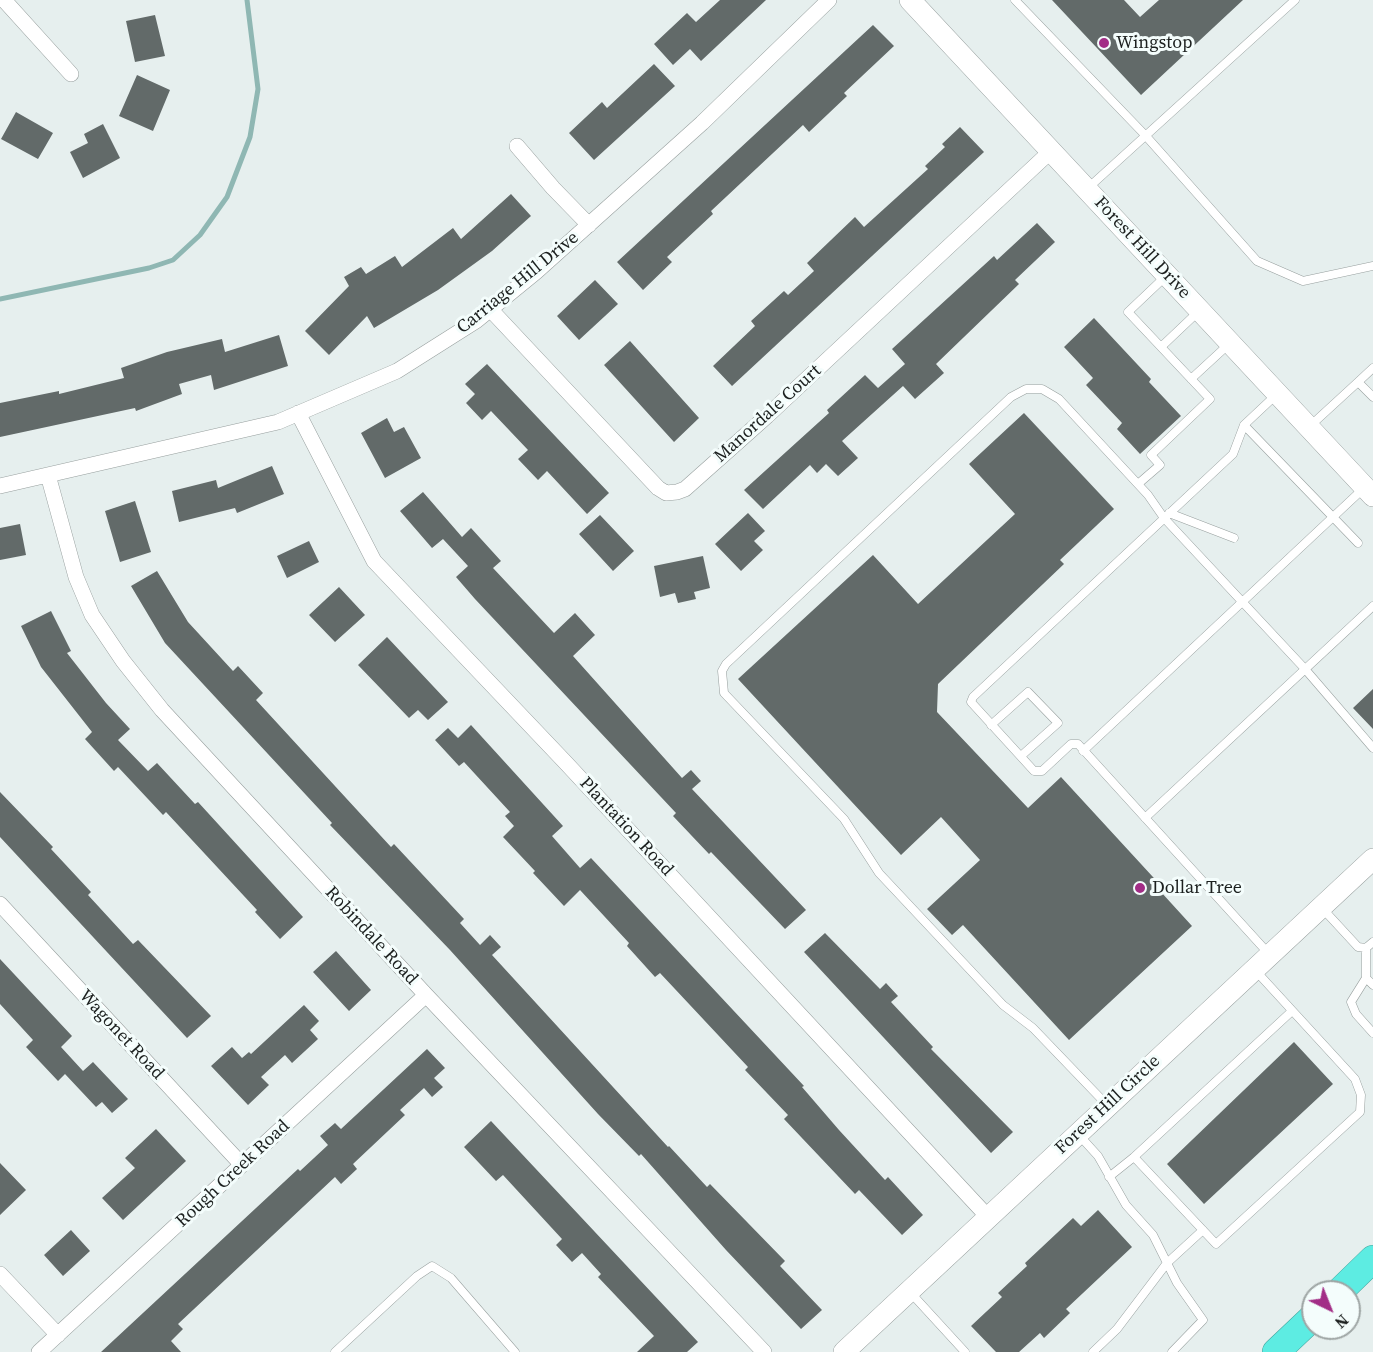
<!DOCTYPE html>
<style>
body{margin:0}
#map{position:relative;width:1373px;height:1352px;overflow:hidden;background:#e6efee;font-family:"Source Serif 4",serif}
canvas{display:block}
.north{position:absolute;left:1301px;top:1280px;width:60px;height:60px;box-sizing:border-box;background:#f4fdfc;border:2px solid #9ea5a4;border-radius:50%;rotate:137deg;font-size:16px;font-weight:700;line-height:24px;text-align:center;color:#1c201f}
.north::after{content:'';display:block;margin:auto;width:21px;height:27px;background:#a22d86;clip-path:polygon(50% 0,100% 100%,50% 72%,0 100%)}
</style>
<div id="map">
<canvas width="1373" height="1352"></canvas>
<div class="north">N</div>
</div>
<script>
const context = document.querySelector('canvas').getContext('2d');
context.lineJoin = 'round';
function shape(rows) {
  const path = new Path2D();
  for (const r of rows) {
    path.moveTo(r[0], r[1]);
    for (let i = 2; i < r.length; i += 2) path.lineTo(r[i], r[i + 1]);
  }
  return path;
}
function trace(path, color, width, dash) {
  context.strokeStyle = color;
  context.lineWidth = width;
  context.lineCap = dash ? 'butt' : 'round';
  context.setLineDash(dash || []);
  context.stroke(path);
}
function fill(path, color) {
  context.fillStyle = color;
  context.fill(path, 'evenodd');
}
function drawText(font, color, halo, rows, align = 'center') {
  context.font = font + ' "Source Serif 4",serif';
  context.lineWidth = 6;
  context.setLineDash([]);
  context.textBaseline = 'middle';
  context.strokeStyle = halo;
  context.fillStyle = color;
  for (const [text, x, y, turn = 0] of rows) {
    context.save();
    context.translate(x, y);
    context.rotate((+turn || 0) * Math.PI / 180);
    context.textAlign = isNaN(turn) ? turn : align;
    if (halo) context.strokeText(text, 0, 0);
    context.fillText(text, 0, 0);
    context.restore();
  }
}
trace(shape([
 [0,299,149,268,173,260,200,235,227,197,250,137,258,89,247,0]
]), '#8fb7b3', 5);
fill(shape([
 [720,0,766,0,701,61,690,49,673,65,654,44,687,13,696,22],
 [1052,0,1124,0,1140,17,1159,0,1243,0,1141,95],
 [155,15,165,56,135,62,126,21],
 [873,25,894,46,844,93,847,96,809,132,803,125,711,211,713,214,667,257,672,262,643,290,617,262],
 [654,64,675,86,594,160,569,133,602,102,607,108],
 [137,75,170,90,153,131,119,116],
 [16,112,53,133,38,159,1,139],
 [103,124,120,158,83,178,70,152,88,143,84,134],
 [960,127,984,152,732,386,713,366,755,326,751,321,784,291,788,295,814,271,807,263,855,217,864,227,928,169,925,166,945,147,942,144],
 [511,194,531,216,492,251,438,290,374,328,367,316,329,355,305,331,349,286,344,277,361,267,366,274,395,256,402,267,453,228,461,239],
 [1037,223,1055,242,1015,280,1019,284,936,364,944,373,915,399,903,386,842,441,858,458,838,476,826,464,817,473,810,465,763,509,744,490,829,413,827,410,865,375,878,388,905,364,892,349,994,256,997,260],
 [595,280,618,304,579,340,557,316],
 [1094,318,1151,379,1149,382,1181,416,1140,454,1117,429,1122,423,1086,385,1093,378,1064,347],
 [279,335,288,366,214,390,211,375,179,384,182,394,136,411,135,408,0,437,0,403,59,391,59,394,124,378,121,368,167,352,222,339,225,352],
 [630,341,699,418,674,442,604,365],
 [487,364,609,493,587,514,547,471,538,480,518,459,528,450,491,411,482,420,466,403,475,394,465,384],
 [1024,413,1114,509,1060,560,1064,564,938,684,937,712,1028,808,1061,777,1164,889,1161,892,1192,926,1069,1040,963,925,952,935,927,909,980,860,941,817,901,855,738,679,873,555,918,604,1015,514,969,464],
 [387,418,394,432,404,427,421,458,385,478,361,433],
 [272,466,284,494,237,513,235,508,179,522,172,491,216,480,218,488],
 [423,492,462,537,471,528,501,561,493,568,554,633,575,613,595,635,573,656,682,778,691,770,701,781,692,789,806,910,785,929,711,852,709,854,673,816,676,813,475,599,456,577,468,566,443,539,432,548,400,511],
 [135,501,151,552,120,562,105,511],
 [748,513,765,531,754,541,763,550,741,571,715,544],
 [600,515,634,551,613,571,579,534],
 [20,524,26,555,0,560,0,528],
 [309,541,319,562,287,578,277,556],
 [703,556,710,588,694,592,696,599,678,603,675,593,660,597,654,566],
 [157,571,188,622,233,671,238,666,263,693,256,700,391,847,394,844,464,919,460,923,480,945,490,935,501,947,492,955,668,1147,669,1146,707,1187,710,1184,785,1261,780,1266,822,1310,801,1329,726,1250,641,1154,639,1156,598,1114,450,950,330,825,332,823,165,643,131,586],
 [339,587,365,615,335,642,309,615],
 [51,611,71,651,67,653,106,703,130,729,118,740,148,771,157,763,195,804,198,802,303,917,280,939,255,912,257,910,166,812,163,815,118,767,114,771,85,739,92,732,41,667,21,626],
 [387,637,448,702,428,720,418,710,409,718,358,665],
 [1373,689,1373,729,1353,708],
 [471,725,563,826,552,836,580,868,591,858,804,1086,802,1087,839,1130,885,1180,888,1177,923,1215,902,1235,859,1190,855,1194,784,1119,788,1115,745,1070,748,1067,660,973,655,977,627,946,629,943,580,890,564,906,533,873,535,871,503,837,514,826,505,816,510,812,464,762,459,766,435,740,448,728,458,738],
 [0,792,53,847,51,849,91,892,88,895,133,944,138,940,211,1016,187,1038,0,837],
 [825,933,880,989,886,983,898,996,891,1002,933,1047,931,1049,1013,1132,991,1153,804,952],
 [336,951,371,990,349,1011,313,972],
 [0,959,72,1036,61,1047,83,1071,93,1062,128,1099,112,1113,102,1102,96,1107,65,1074,58,1081,26,1047,33,1040,0,1004],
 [304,1005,319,1021,310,1030,318,1039,292,1063,285,1055,261,1077,269,1085,248,1105,211,1066,232,1047,242,1058,249,1052,251,1054],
 [1294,1042,1333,1084,1204,1204,1167,1164],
 [427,1049,445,1068,434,1078,443,1087,432,1097,424,1088,400,1110,405,1115,353,1164,357,1169,341,1184,335,1177,178,1324,183,1329,171,1341,181,1352,101,1352,298,1169,300,1171,328,1145,320,1136,335,1123,341,1129],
 [491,1121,698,1342,687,1352,637,1352,654,1336,598,1277,601,1274,582,1253,572,1262,556,1245,562,1239,503,1175,496,1181,464,1147],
 [156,1129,186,1161,123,1220,102,1198,135,1168,125,1158],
 [0,1163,26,1190,0,1215],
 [1098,1210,1132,1247,1066,1309,1070,1313,1044,1338,1040,1333,1019,1352,996,1352,971,1326,1002,1297,998,1293,1027,1266,1025,1263,1073,1218,1081,1226],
 [71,1230,90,1251,63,1276,44,1255]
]), '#626a69');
const lane = shape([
 [1015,0,1145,135,1257,261,1303,281,1373,266],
 [1088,188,1295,0],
 [1166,276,1128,312,1161,347,1199,311],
 [1191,379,1229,344],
 [1358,382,1373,368],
 [1244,425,1358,543],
 [1309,427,1358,382,1373,397],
 [1138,484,1160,465,1151,455,1210,399,1161,347],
 [1169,513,1234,538],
 [991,725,1028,692,1058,723,1021,756],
 [1083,751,1364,488],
 [1145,818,1373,606],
 [1322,908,1358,947,1366,948,1373,942],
 [1366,948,1366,978,1351,1002,1356,1014,1373,1033],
 [1269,954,1078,744,1071,744,1042,771,1034,771,971,702,973,697,1233,454,1244,425,1276,395],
 [1366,978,1373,985],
 [1107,1105,1033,1028,1003,1005,879,873,844,819,724,693,722,671,726,664,1011,397,1026,389,1042,389,1059,399,1148,495,1164,518,1305,669,1373,748],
 [1078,1134,1098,1156,1126,1205,1153,1235,1167,1263,1117,1329,1093,1352],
 [1134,1157,1292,1011],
 [1109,1177,1134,1157,1216,1244,1360,1112,1361,1095,1355,1079,1255,970],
 [910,1292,965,1352],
 [335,1352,417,1276,432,1266,451,1278,515,1352],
 [1172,1352,1203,1320,1177,1283,1167,1263,1203,1230]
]);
const street = shape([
 [4,0,71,74],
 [517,146,553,188,589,225],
 [490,309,658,488,666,493,677,492,685,489,767,416,1051,151],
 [298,413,374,561,566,763,988,1217],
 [48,475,76,577,92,615,123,661,162,710,426,995,764,1352],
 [0,486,278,422,397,371,476,321,536,272,702,123,829,0],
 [0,904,242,1165],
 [0,1274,58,1335],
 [39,1352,426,995]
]);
const secondary = shape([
 [910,0,1373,496],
 [844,1352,1373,859]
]);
const highway = shape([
 [1339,1292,1373,1259],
 [1276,1352,1313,1317]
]);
trace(lane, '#979f9e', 9);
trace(street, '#979f9e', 16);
trace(secondary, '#979f9e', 22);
trace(highway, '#46a59e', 28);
trace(lane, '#fff', 8);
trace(street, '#fff', 15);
trace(secondary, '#fff', 21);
trace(highway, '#5dece2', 27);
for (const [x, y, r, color] of [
 [1104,43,6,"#a22d86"],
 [1140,888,6,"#a22d86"]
]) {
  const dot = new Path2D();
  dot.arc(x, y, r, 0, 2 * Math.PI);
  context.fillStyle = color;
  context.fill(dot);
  trace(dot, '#f4fdfc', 2);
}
drawText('18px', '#1c201f', '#f4fdfc', [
 ["Wingstop",1116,43],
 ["Dollar Tree",1152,888]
], 'left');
drawText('18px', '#1c201f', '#f4fdfc', [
 ["Forest Hill Drive",1142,248,47],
 ["Carriage Hill Drive",518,283,-39],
 ["Manordale Court",768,414,-42],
 ["Plantation Road",626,827,47],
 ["Robindale Road",371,936,47],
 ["Wagonet Road",121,1035,47],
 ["Forest Hill Circle",1108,1105,-43],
 ["Rough Creek Road",233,1174,-43]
]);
</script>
